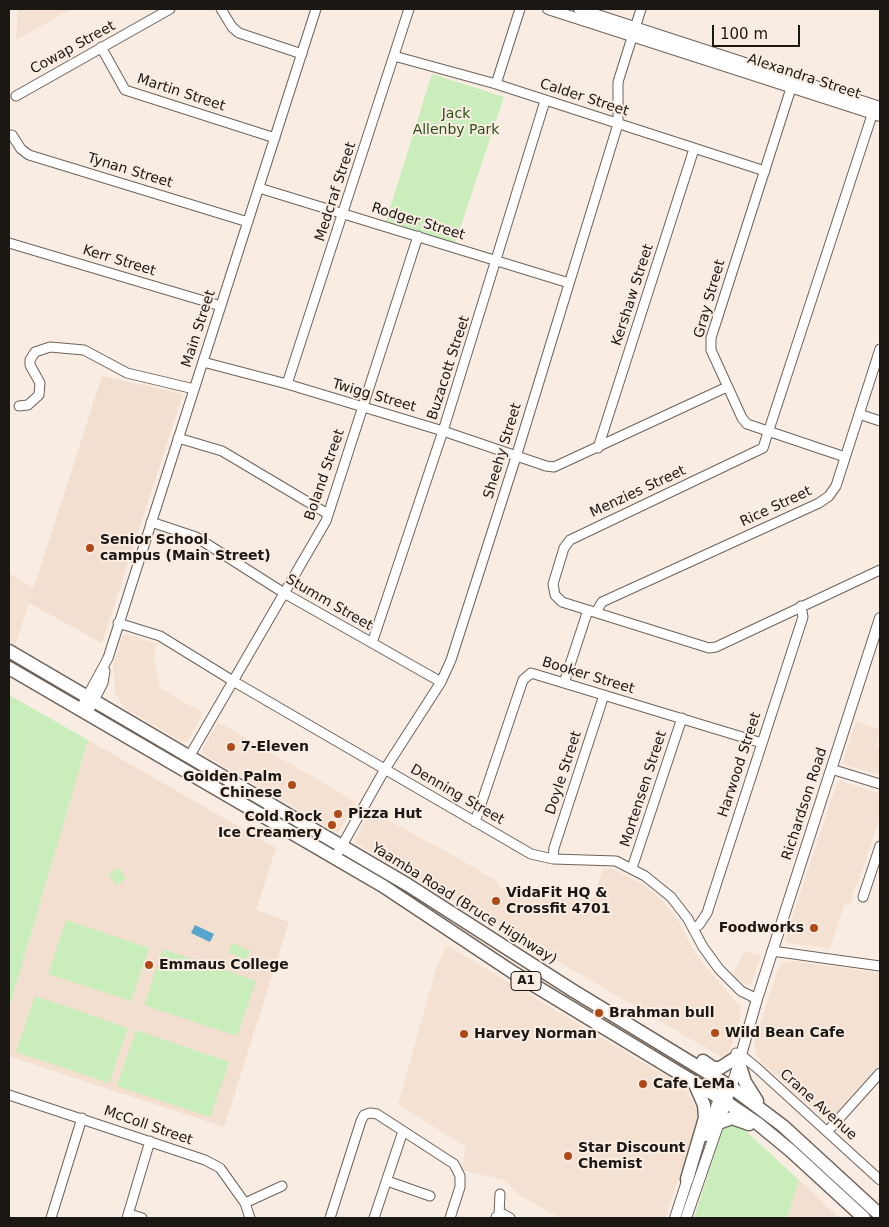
<!DOCTYPE html>
<style>
body{margin:0}
#map{position:relative;width:889px;height:1227px;overflow:hidden;background:#f9ece2;font-family:"DejaVu Sans",sans-serif}
canvas{display:block}
.frame{position:absolute;inset:0;border:10px solid #1b1713;pointer-events:none}
.scale{position:absolute;left:712px;top:25px;width:88px;height:22px;box-sizing:border-box;border:2px solid #1b1713;border-top:0;padding-left:6px;font-size:15px;line-height:18px;white-space:nowrap;color:#1b1713;-webkit-text-stroke:4px #f9ece2;paint-order:stroke}
</style>
<div id="map">
<canvas width="889" height="1227"></canvas>
<div class="frame"></div>
<div class="scale">100 m</div>
</div>
<script>
const context = document.querySelector('canvas').getContext('2d');
context.lineJoin = 'round';
function fill(path, color) {
  context.fillStyle = color;
  context.fill(path, 'evenodd');
}
function shape(rows) {
  const path = new Path2D();
  for (const r of rows) {
    path.moveTo(r[0], r[1]);
    for (let i = 2; i < r.length; i += 2) path.lineTo(r[i], r[i + 1]);
  }
  return path;
}
function trace(path, color, width, dash) {
  context.strokeStyle = color;
  context.lineWidth = width;
  context.lineCap = dash ? 'butt' : 'round';
  context.setLineDash(dash || []);
  context.stroke(path);
}
function drawText(font, color, halo, rows, align = 'center') {
  context.font = font + ' "DejaVu Sans",sans-serif';
  context.lineWidth = 4;
  context.setLineDash([]);
  context.textBaseline = 'middle';
  context.strokeStyle = halo;
  context.fillStyle = color;
  for (const [text, x, y, turn = 0] of rows) {
    context.save();
    context.translate(x, y);
    context.rotate((+turn || 0) * Math.PI / 180);
    context.textAlign = isNaN(turn) ? turn : align;
    if (halo) context.strokeText(text, 0, 0);
    context.fillText(text, 0, 0);
    context.restore();
  }
}
fill(shape([
 [18,9,71,9,16,40],
 [9,573,34,588,15,645,9,641],
 [126,634,157,644,153,657,160,688,203,713,187,742,183,742,124,708,115,692,113,664,123,635],
 [856,721,880,729,876,746,880,747,880,775,842,764],
 [218,722,356,802,338,833,203,754,202,750],
 [838,780,880,794,880,817,859,880,852,893,852,902,844,905,830,948,787,943,785,939],
 [371,811,456,857,498,882,497,885,519,898,593,898,603,869,613,869,642,884,662,900,679,922,692,948,703,964,741,1007,739,1021,728,1056,723,1058,356,843,355,839],
 [446,945,684,1087,694,1104,699,1119,665,1218,561,1218,520,1196,504,1180,462,1170,466,1147,398,1104,435,973],
 [745,951,761,956,751,984,745,985,733,975],
 [791,961,880,973,880,1064,830,1119,823,1118,758,1059,754,1043,778,969,783,963]
]), '#f4e1d1');
fill(shape([
 [102,376,183,394,102,643,29,603],
 [88,740,276,848,256,910,289,922,224,1127,9,1056,9,1008],
 [799,1180,839,1218,787,1218]
]), '#f2dfcf');
fill(shape([
 [432,74,504,97,455,243,386,221],
 [9,695,88,740,9,1008],
 [119,868,126,879,116,885,109,874],
 [66,920,149,948,131,1001,48,974],
 [232,943,250,951,246,960,228,952],
 [163,949,256,981,237,1036,144,1005],
 [35,996,128,1028,109,1083,16,1052],
 [136,1030,229,1062,210,1117,117,1086],
 [729,1123,737,1123,799,1180,787,1218,694,1218,723,1128]
]), '#c9eebc');
fill(shape([
 [195,925,214,934,210,942,191,933]
]), '#55a5cc');
const minor = shape([
 [221,9,232,27,239,33,302,54],
 [101,47,125,90,275,138],
 [394,56,496,84,765,171],
 [793,82,711,338,711,350,742,418,747,424,845,457],
 [496,84,520,9],
 [16,96,170,9],
 [874,109,763,448,570,540,564,548,553,584,555,595,562,602,709,648,716,647,880,570],
 [12,135,21,149,29,155,248,222],
 [259,188,569,283],
 [9,243,221,306],
 [203,362,287,384,443,431,546,466,554,467,727,387],
 [287,384,409,9],
 [19,406,28,405,39,395,40,383,30,365,30,360,35,352,50,347,84,350,127,373,194,389],
 [859,414,880,421],
 [178,438,222,451,328,514],
 [598,448,694,149],
 [151,522,196,537,284,593,441,682],
 [596,612,602,602,819,503,829,496,836,486,880,349],
 [118,623,160,636,233,681,531,854,553,859,616,861,645,876,671,897,688,919,703,947,719,969,741,991,757,999],
 [372,643,443,431,545,101],
 [564,683,588,610],
 [80,710,108,658,316,9],
 [87,714,103,683,105,671],
 [189,757,326,521,418,236],
 [831,769,880,784],
 [475,822,523,680,531,673,762,743],
 [335,858,385,769,441,682,451,660,516,457,618,124,618,82,641,9],
 [553,859,554,848,604,695],
 [632,868,682,718],
 [863,897,880,846],
 [693,929,699,925,707,913,803,617,801,606],
 [772,951,880,966],
 [736,1053,741,1055,757,1068,880,1180],
 [9,1095,205,1160,220,1168,245,1203,250,1218],
 [827,1132,880,1073],
 [387,1181,430,1196],
 [245,1203,282,1186],
 [129,1214,142,1218],
 [499,1215,500,1194],
 [496,1217,503,1214,510,1218],
 [51,1218,82,1118],
 [127,1218,150,1141],
 [330,1218,361,1121,364,1115,370,1113,377,1114,454,1164,460,1176,460,1187,450,1218],
 [374,1218,403,1131]
]);
const major = shape([
 [548,9,880,116],
 [579,9,880,107],
 [705,1136,722,1091],
 [675,1218,690,1172],
 [686,1218,735,1076,757,999,880,618]
]);
const highway = shape([
 [9,651,408,885,572,990,731,1087,783,1126,880,1215],
 [9,668,383,886,514,973,720,1098,757,1123,791,1151,864,1218],
 [703,1061,713,1068,720,1068,734,1059],
 [739,1063,745,1082,757,1101],
 [718,1123,732,1118,749,1124],
 [687,1179,705,1118,704,1105,694,1082]
]);
trace(minor, '#6e635a', 11);
trace(major, '#6e635a', 12);
trace(highway, '#6e635a', 15);
trace(minor, '#fff', 9);
trace(major, '#fff', 10);
trace(highway, '#fff', 12);
for (const [x, y, r, color] of [
 [90,548,5,"#af4a18"],
 [231,747,5,"#af4a18"],
 [292,785,5,"#af4a18"],
 [338,814,5,"#af4a18"],
 [332,825,5,"#af4a18"],
 [496,901,5,"#af4a18"],
 [814,928,5,"#af4a18"],
 [149,965,5,"#af4a18"],
 [599,1013,5,"#af4a18"],
 [715,1033,5,"#af4a18"],
 [464,1034,5,"#af4a18"],
 [643,1084,5,"#af4a18"],
 [568,1156,5,"#af4a18"]
]) {
  const dot = new Path2D();
  dot.arc(x, y, r, 0, 2 * Math.PI);
  context.fillStyle = color;
  context.fill(dot);
  trace(dot, '#f9ece2', 2);
}
for (const [x, y, w] of [
 [526,981,30]
]) {
  const box = new Path2D();
  box.roundRect(x - w / 2, y - 9.5, w, 19, 4);
  context.fillStyle = '#f9ece2';
  context.fill(box);
  trace(box, '#1b1713', 1);
}
drawText('bold 12px', '#1b1713', null, [
 ["A1",526,981]
]);
drawText('14px', '#1b1713', '#f9ece2', [
 ["Cowap Street",73,48,-29],
 ["Alexandra Street",804,77,18],
 ["Martin Street",181,93,18],
 ["Calder Street",584,98,18],
 ["Tynan Street",130,171,17],
 ["Medcraf Street",336,192,-72],
 ["Rodger Street",418,222,17],
 ["Kerr Street",119,261,17],
 ["Kershaw Street",633,295,-72],
 ["Gray Street",710,299,-74],
 ["Main Street",199,329,-72],
 ["Buzacott Street",449,368,-72],
 ["Twigg Street",374,396,16],
 ["Sheehy Street",503,451,-73],
 ["Boland Street",325,475,-71],
 ["Menzies Street",638,492,-25],
 ["Rice Street",776,507,-25],
 ["Stumm Street",329,603,30],
 ["Booker Street",588,676,17],
 ["Harwood Street",740,765,-72],
 ["Doyle Street",564,773,-72],
 ["Mortensen Street",644,789,-72],
 ["Denning Street",457,795,30],
 ["Richardson Road",805,804,-72],
 ["Yaamba Road (Bruce Highway)",464,904,32],
 ["Crane Avenue",818,1105,42],
 ["McColl Street",148,1126,19]
]);
drawText('14px', '#275115', '#f9ece2', [
 ["Jack",456,114],
 ["Allenby Park",456,130]
]);
drawText('bold 14px', '#1b1713', '#f9ece2', [
 ["Senior School",100,540],
 ["campus (Main Street)",100,556],
 ["7-Eleven",241,747],
 ["Golden Palm",282,777,"right"],
 ["Chinese",282,793,"right"],
 ["Pizza Hut",348,814],
 ["Cold Rock",322,817,"right"],
 ["Ice Creamery",322,833,"right"],
 ["VidaFit HQ &",506,893],
 ["Crossfit 4701",506,909],
 ["Foodworks",804,928,"right"],
 ["Emmaus College",159,965],
 ["Brahman bull",609,1013],
 ["Wild Bean Cafe",725,1033],
 ["Harvey Norman",474,1034],
 ["Cafe LeMa",653,1084],
 ["Star Discount",578,1148],
 ["Chemist",578,1164]
], 'left');
</script>
